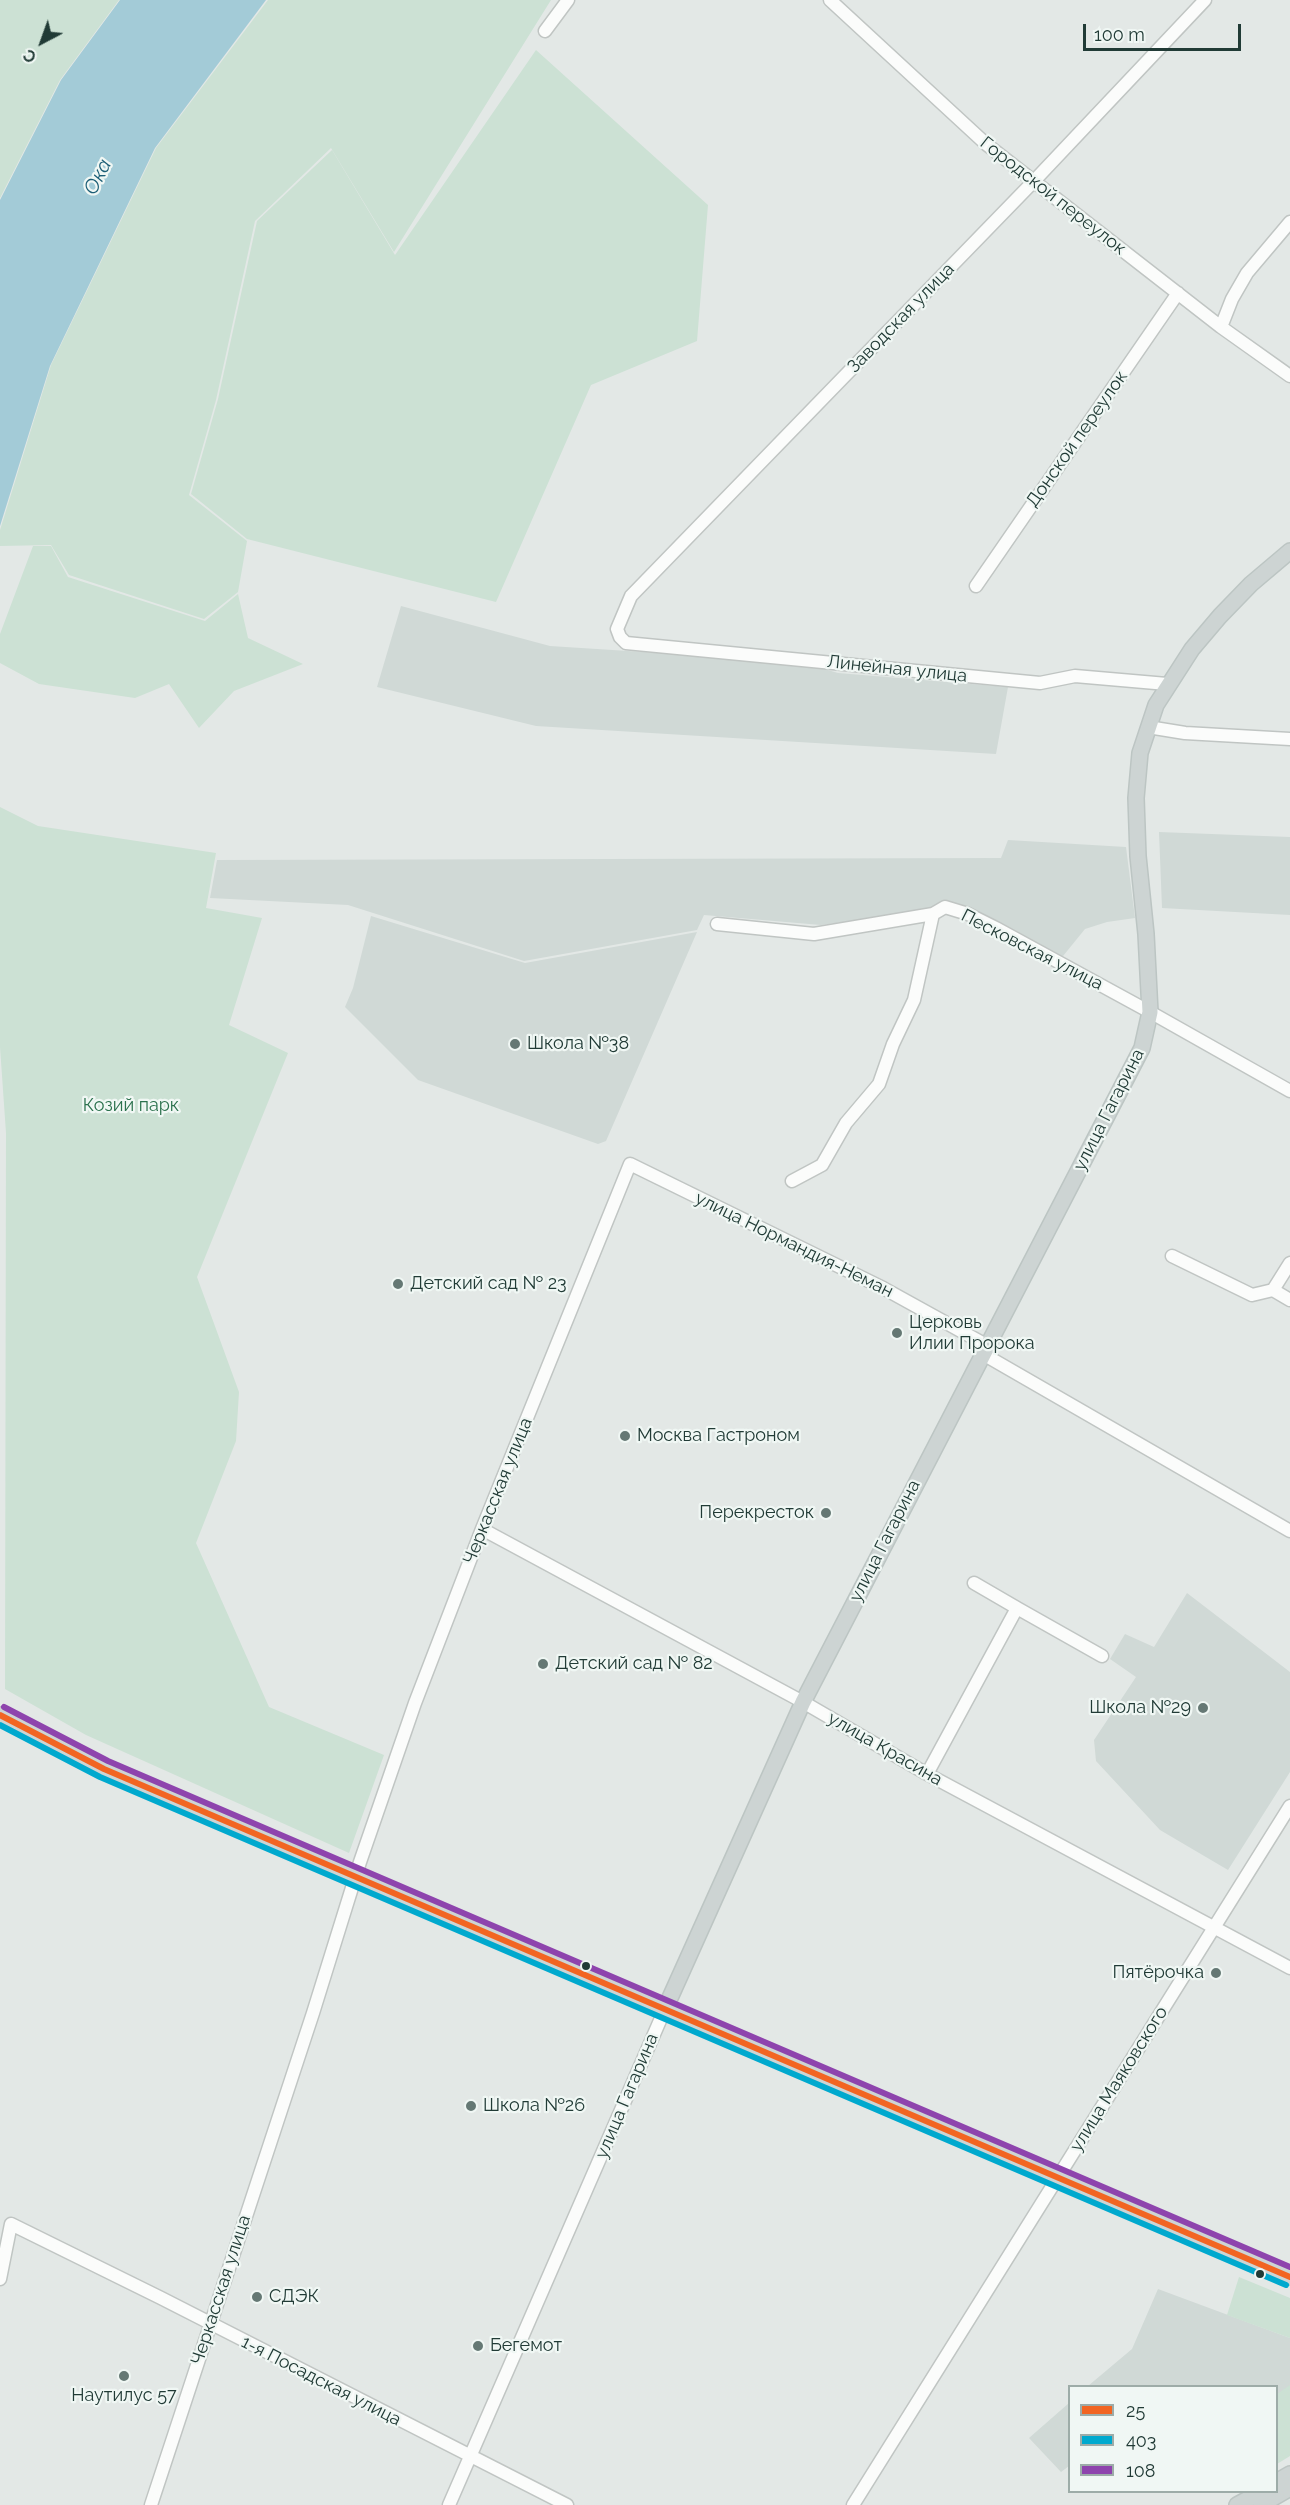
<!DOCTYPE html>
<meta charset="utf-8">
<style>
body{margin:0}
#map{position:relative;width:1290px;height:2505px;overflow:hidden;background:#e3e8e6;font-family:Raleway,sans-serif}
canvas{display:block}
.legend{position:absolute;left:1068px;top:2385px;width:210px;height:108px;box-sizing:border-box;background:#f0f7f4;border:2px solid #9daca8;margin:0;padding:8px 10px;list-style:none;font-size:18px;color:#213b36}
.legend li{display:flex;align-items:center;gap:12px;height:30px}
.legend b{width:30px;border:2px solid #9daca8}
.north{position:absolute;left:12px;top:12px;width:60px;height:60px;-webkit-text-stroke:4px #f0f7f4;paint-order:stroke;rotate:221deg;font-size:16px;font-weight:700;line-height:24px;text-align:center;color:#213b36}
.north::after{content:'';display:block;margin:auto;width:21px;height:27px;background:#213b36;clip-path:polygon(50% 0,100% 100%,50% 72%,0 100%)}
.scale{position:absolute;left:1083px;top:24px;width:158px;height:27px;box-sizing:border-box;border:3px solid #213b36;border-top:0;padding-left:8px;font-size:18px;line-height:21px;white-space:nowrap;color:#213b36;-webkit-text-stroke:4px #f0f7f4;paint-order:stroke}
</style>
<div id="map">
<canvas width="1290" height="2505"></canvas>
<ul class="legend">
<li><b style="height:8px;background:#f26522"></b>25</li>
<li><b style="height:8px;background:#00a9ce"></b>403</li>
<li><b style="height:8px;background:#8e44ad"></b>108</li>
</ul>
<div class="north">С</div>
<div class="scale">100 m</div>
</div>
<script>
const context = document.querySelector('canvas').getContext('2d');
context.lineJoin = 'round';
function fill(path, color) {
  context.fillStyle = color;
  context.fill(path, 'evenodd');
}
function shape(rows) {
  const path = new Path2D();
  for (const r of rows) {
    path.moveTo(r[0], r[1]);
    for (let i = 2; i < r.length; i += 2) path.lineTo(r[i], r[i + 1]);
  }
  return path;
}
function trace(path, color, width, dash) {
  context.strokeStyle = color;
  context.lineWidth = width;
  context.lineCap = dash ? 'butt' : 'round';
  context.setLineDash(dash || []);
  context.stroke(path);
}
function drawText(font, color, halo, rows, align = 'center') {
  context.font = font + ' Raleway,sans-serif';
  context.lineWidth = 4.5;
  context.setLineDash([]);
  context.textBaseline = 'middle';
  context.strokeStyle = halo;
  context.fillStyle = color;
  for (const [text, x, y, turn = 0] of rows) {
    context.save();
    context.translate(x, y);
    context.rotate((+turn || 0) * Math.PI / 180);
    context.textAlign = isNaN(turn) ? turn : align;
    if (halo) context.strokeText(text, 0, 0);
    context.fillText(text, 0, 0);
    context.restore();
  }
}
fill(shape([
 [401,606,550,646,800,662,838,673,1008,687,996,754,536,726,377,687],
 [1159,832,1290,837,1290,915,1162,908],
 [1008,840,1126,847,1135,918,1107,922,1085,929,1059,961,999,928,933,910,821,925,704,915,697,930,524,961,348,905,210,898,217,860,1001,858],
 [371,916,525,963,697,932,606,1141,598,1144,418,1080,345,1007,353,988],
 [1187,1593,1290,1672,1290,1772,1228,1870,1160,1830,1096,1761,1094,1740,1136,1677,1110,1659,1125,1634,1154,1647],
 [1158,2289,1290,2338,1290,2401,1277,2409,1276,2386,1088,2386,1132,2349],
 [1069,2403,1069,2466,1061,2472,1029,2438]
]), '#d0d9d6');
fill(shape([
 [0,0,119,0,60,80,0,198],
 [268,0,551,0,394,252,331,148,255,221,216,400,189,495,247,541,238,592,204,619,69,575,51,545,0,546,0,530,51,365,156,148],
 [536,50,708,205,697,341,591,385,496,602,247,539,191,494,218,399,257,221,332,150,395,255],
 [33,546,51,546,68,577,205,621,238,594,248,638,303,664,234,691,199,728,169,684,135,698,39,684,0,663,0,634],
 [0,807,38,826,216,853,206,908,262,918,229,1025,288,1053,197,1277,239,1392,236,1441,196,1543,269,1707,384,1755,349,1853,86,1735,5,1689,6,1133,0,1047],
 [1239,2277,1290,2298,1290,2338,1227,2315],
 [1290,2385,1290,2456,1277,2464,1277,2394]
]), '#cce1d4');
fill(shape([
 [120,0,266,0,155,148,50,366,0,526,0,200,61,80]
]), '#a3cbd7');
const minor = shape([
 [830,0,986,144,1221,327,1290,376],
 [545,31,568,0],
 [1221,327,1232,299,1247,273,1290,222],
 [976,586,1178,293],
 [1167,684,1075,676,1040,683,626,643,620,637,617,629,631,596,1034,181,1205,0],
 [1148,727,1185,733,1290,739],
 [717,924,814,934,933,914,945,907,968,914,996,928,1150,1012,1290,1091],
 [792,1181,822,1165,846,1123,879,1084,893,1044,914,1000,933,914],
 [1172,1256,1252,1295,1273,1290,1290,1300],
 [1273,1290,1290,1263],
 [983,1354,1290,1531],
 [482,1529,803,1702,927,1774,1290,1968],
 [974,1583,1017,1608],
 [927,1774,1017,1608,1102,1656],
 [0,2279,11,2224,161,2298,567,2505],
 [151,2505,313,2013,360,1862,415,1703,482,1529,630,1164,883,1288,988,1346],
 [449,2505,665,2009],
 [853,2505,1290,1806]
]);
const major = shape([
 [0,1715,104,1769,1290,2277],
 [665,2009,803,1702,1142,1048,1150,1012,1146,934,1138,856,1136,798,1140,753,1156,705,1192,649,1220,616,1251,584,1290,551],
 [1276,2482,1290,2474],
 [1237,2505,1261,2492],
 [1261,2505,1290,2488]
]);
trace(minor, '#c0c5c3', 15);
trace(major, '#bcc5c3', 18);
trace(minor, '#fbfcfb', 12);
trace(major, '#cdd4d3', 15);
trace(shape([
 [0,1715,104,1769,1290,2277]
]), '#f26522', 6);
trace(shape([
 [0,1725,100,1777,1286,2285]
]), '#00a9ce', 6);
trace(shape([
 [4,1707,108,1761,1290,2267]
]), '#8e44ad', 6);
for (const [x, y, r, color] of [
 [515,1044,6,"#657874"],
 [398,1284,6,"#657874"],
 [897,1333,6,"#657874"],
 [625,1436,6,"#657874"],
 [826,1513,6,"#657874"],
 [543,1664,6,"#657874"],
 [1203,1708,6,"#657874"],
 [586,1966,5,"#213b36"],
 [1216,1973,6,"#657874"],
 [471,2106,6,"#657874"],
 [1260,2274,5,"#213b36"],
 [257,2297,6,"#657874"],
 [478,2346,6,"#657874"],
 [124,2376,6,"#657874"]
]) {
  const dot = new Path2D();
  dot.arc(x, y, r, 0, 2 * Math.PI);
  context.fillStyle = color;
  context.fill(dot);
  trace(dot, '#f0f7f4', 2);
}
drawText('18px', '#213b36', '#f0f7f4', [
 ["Городской переулок",1053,196,38],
 ["Заводская улица",901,318,-46],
 ["Донской переулок",1077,439,-55],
 ["Линейная улица",897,669,6],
 ["Песковская улица",1032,950,27],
 ["улица Гагарина",1109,1110,-63],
 ["улица Нормандия-Неман",794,1245,26],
 ["Черкасская улица",498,1491,-68],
 ["улица Гагарина",885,1541,-63],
 ["улица Красина",885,1749,30],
 ["улица Маяковского",1119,2079,-58],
 ["улица Гагарина",627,2096,-67],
 ["Черкасская улица",221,2290,-72],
 ["1-я Посадская улица",321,2381,27]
]);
drawText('18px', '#213b36', '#f0f7f4', [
 ["Школа №38",527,1044],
 ["Детский сад № 23",410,1284],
 ["Церковь",909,1323],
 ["Илии Пророка",909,1344],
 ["Москва Гастроном",637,1436],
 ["Перекресток",814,1513,"right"],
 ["Детский сад № 82",555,1664],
 ["Школа №29",1191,1708,"right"],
 ["Пятёрочка",1204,1973,"right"],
 ["Школа №26",483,2106],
 ["СДЭК",269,2297],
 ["Бегемот",490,2346],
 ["Наутилус 57",124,2396,"center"]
], 'left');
drawText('18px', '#2b714d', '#f0f7f4', [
 ["Козий парк",131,1106]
]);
drawText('italic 20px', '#1c5e76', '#f0f7f4', [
 ["Ока",98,177,-63]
]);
</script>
